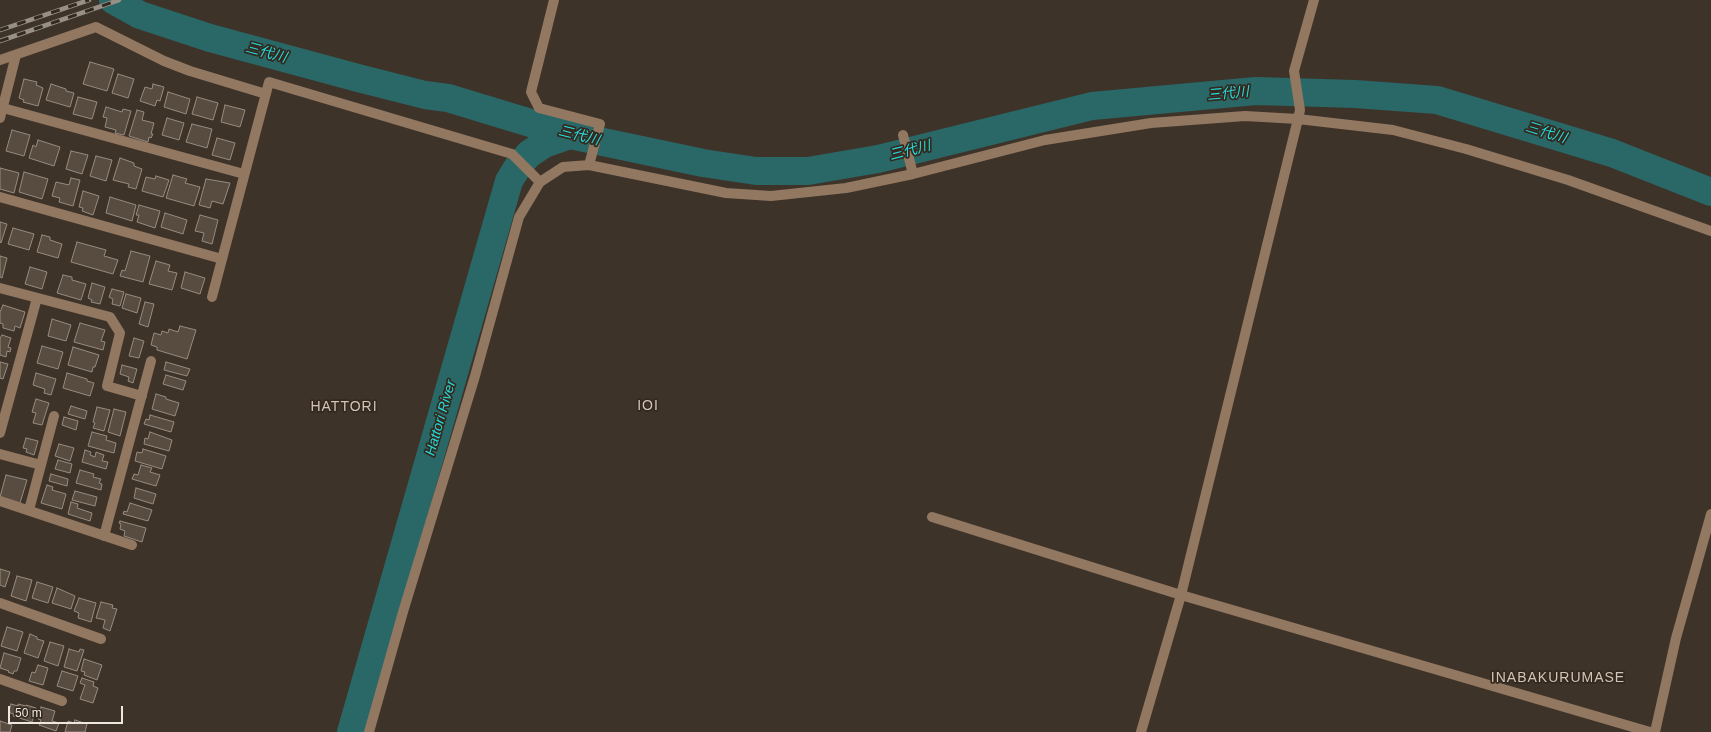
<!DOCTYPE html>
<meta charset="utf-8">
<style>
body{margin:0}
#map{position:relative;width:1711px;height:732px;overflow:hidden;background:#3e3329;font-family:Helvetica,sans-serif}
canvas{display:block}
.scale{position:absolute;left:8px;top:706px;width:115px;height:18px;box-sizing:border-box;border:2px solid #eee7e0;border-top:0;padding-left:5px;font-size:12px;line-height:14px;white-space:nowrap;color:#eee7e0;-webkit-text-stroke:3px #34291f;paint-order:stroke}
</style>
<div id="map">
<canvas width="1711" height="732"></canvas>
<div class="scale">50 m</div>
</div>
<script>
const context = document.querySelector('canvas').getContext('2d');
context.lineJoin = 'round';
function shape(rows) {
  const path = new Path2D();
  for (const r of rows) {
    path.moveTo(r[0], r[1]);
    for (let i = 2; i < r.length; i += 2) path.lineTo(r[i], r[i + 1]);
  }
  return path;
}
function trace(path, color, width, dash) {
  context.strokeStyle = color;
  context.lineWidth = width;
  context.lineCap = dash ? 'butt' : 'round';
  context.setLineDash(dash || []);
  context.stroke(path);
}
function fill(path, color) {
  context.fillStyle = color;
  context.fill(path, 'evenodd');
}
function drawText(font, color, halo, rows, align = 'center') {
  context.font = font + ' Helvetica,"Noto Sans JP",sans-serif';
  context.lineWidth = 3.5;
  context.setLineDash([]);
  context.textBaseline = 'middle';
  context.strokeStyle = halo;
  context.fillStyle = color;
  for (const [text, x, y, turn = 0] of rows) {
    context.save();
    context.translate(x, y);
    context.rotate((+turn || 0) * Math.PI / 180);
    context.textAlign = isNaN(turn) ? turn : align;
    if (halo) context.strokeText(text, 0, 0);
    context.fillText(text, 0, 0);
    context.restore();
  }
}
trace(shape([
 [113,0,140,15,210,38,358,78,425,95,448,98,570,135,703,163,756,171,808,171,878,159,1092,106,1256,91,1355,94,1437,100,1612,153,1711,192],
 [351,732,509,181,517,168,529,154,544,144,570,135]
]), '#2a6767', 28);
const building = shape([
 [90,62,114,69,107,91,83,84,90,62],
 [118,74,134,79,128,98,112,93,118,74],
 [24,79,37,82,36,85,43,88,38,106,23,102,24,100,19,98,24,79],
 [51,84,66,89,66,91,74,93,70,107,46,100,51,84],
 [153,84,164,87,160,101,157,100,155,106,140,101,145,87,152,89,153,84],
 [168,92,190,99,186,114,164,107,168,92],
 [78,97,97,102,92,119,73,114,78,97],
 [197,97,218,103,213,120,192,114,197,97],
 [225,105,245,110,240,127,221,122,225,105],
 [106,107,122,112,123,109,131,111,124,135,115,133,116,130,105,127,107,118,103,117,106,107],
 [137,110,144,112,142,120,154,123,151,134,153,134,151,138,149,137,148,142,129,136,137,110],
 [167,118,184,123,179,140,162,135,167,118],
 [192,124,212,129,207,148,186,142,192,124],
 [12,130,30,135,24,156,6,151,12,130],
 [217,138,235,143,230,160,212,155,217,138],
 [38,140,60,147,54,166,29,158,33,145,36,147,38,140],
 [71,151,88,155,82,174,66,169,71,151],
 [96,156,112,160,106,181,90,176,96,156],
 [120,158,134,163,134,166,142,169,136,189,128,187,129,184,113,180,120,158],
 [0,168,19,173,14,193,0,189,0,168],
 [24,172,48,179,42,199,19,192,24,172],
 [173,175,187,179,185,183,200,187,194,206,166,198,173,175],
 [156,176,169,180,163,197,142,191,146,177,155,179,156,176],
 [71,178,80,180,73,206,59,202,60,198,52,196,56,182,69,185,71,178],
 [206,179,230,183,223,204,212,201,210,208,199,205,206,179],
 [83,191,99,196,93,215,82,211,83,208,79,207,83,191],
 [110,197,136,205,132,221,106,213,110,197],
 [139,205,160,211,155,228,137,222,139,215,136,215,139,205],
 [165,213,187,220,183,234,161,227,165,213],
 [200,215,218,220,212,244,202,241,204,233,195,231,200,215],
 [0,222,7,224,1,243,0,242,0,222],
 [13,228,34,234,29,250,8,244,13,228],
 [42,235,50,237,50,240,62,244,58,258,37,252,42,235],
 [77,242,106,250,104,256,118,260,113,274,71,262,77,242],
 [131,251,150,256,143,282,120,276,122,270,125,271,131,251],
 [0,256,7,258,2,278,0,277,0,256],
 [156,261,170,265,168,271,177,273,172,290,149,284,156,261],
 [30,267,47,272,42,289,25,284,30,267],
 [185,272,205,278,200,294,181,288,185,272],
 [63,275,72,277,72,280,86,284,81,300,57,293,63,275],
 [92,283,105,287,100,304,91,302,92,300,88,298,92,283],
 [112,289,124,292,120,306,112,304,113,299,109,297,112,289],
 [126,294,141,298,137,313,122,308,126,294],
 [145,302,154,304,148,327,139,324,145,302],
 [3,305,25,312,20,328,15,326,14,331,3,328,3,324,0,323,0,312,3,305],
 [52,319,71,325,66,341,48,336,52,319],
 [80,323,105,330,101,341,105,342,103,350,74,342,80,323],
 [180,326,196,330,187,359,157,350,157,347,151,345,154,333,161,335,162,331,168,333,169,329,178,332,180,326],
 [2,335,11,338,8,347,11,348,10,352,7,351,6,357,0,355,0,338,2,335],
 [134,338,144,341,139,358,129,356,134,338],
 [42,346,63,352,58,369,37,363,42,346],
 [73,347,99,355,95,367,93,367,92,372,68,365,73,347],
 [0,362,8,364,3,379,0,378,0,362],
 [166,362,190,369,187,376,164,370,166,362],
 [122,365,137,369,133,383,128,381,129,377,120,374,122,365],
 [36,373,56,379,51,395,44,393,45,389,33,385,36,373],
 [67,373,87,379,87,381,94,383,90,396,63,388,67,373],
 [166,375,186,381,183,390,163,384,166,375],
 [156,394,166,397,166,399,179,403,175,416,152,409,156,394],
 [36,399,49,403,42,425,33,423,36,413,32,412,36,399],
 [71,406,87,411,85,419,68,414,71,406],
 [97,407,110,410,104,431,93,428,95,423,93,422,97,407],
 [114,409,126,412,120,436,108,432,114,409],
 [150,415,174,422,171,432,144,424,146,419,149,420,150,415],
 [64,417,78,421,76,430,62,425,64,417],
 [92,432,107,436,106,440,116,443,114,453,88,446,92,432],
 [150,432,172,440,169,451,144,444,145,438,148,439,150,432],
 [26,438,38,441,34,455,26,452,27,449,23,448,26,438],
 [59,444,74,448,70,461,55,456,59,444],
 [143,449,166,456,162,469,135,461,137,452,142,453,143,449],
 [85,450,91,452,90,455,95,457,96,452,104,455,102,461,108,462,106,469,82,462,85,450],
 [58,460,72,464,70,473,55,469,58,460],
 [141,465,152,468,150,472,160,475,156,486,132,479,134,474,138,475,141,465],
 [80,470,94,474,93,477,101,479,99,483,102,484,101,490,76,483,80,470],
 [51,474,68,479,67,486,49,481,51,474],
 [6,475,27,480,20,503,0,497,6,475],
 [47,485,53,487,52,490,66,494,62,509,41,503,47,485],
 [136,488,156,494,153,504,134,498,136,488],
 [75,491,97,497,95,506,72,500,75,491],
 [71,502,78,504,77,508,92,513,90,521,68,514,71,502],
 [130,503,152,510,148,521,123,514,124,511,127,512,130,503],
 [120,521,146,528,142,542,124,536,125,531,120,529,121,524,119,523,120,521],
 [0,569,10,572,5,587,0,585,0,569],
 [17,576,32,580,26,601,11,596,17,576],
 [37,582,53,587,48,603,32,598,37,582],
 [57,588,75,596,71,609,52,603,57,588],
 [79,598,96,603,91,622,78,618,79,613,74,611,79,598],
 [101,602,113,605,112,608,117,609,110,631,103,628,105,620,96,618,101,602],
 [7,627,23,632,17,651,1,646,7,627],
 [30,634,37,637,37,639,44,641,38,658,24,653,30,634],
 [50,642,64,646,58,666,44,661,50,642],
 [69,649,79,652,80,649,84,650,77,671,64,667,69,649],
 [4,653,21,658,17,671,14,671,13,674,8,672,9,671,0,668,4,653],
 [84,659,102,665,97,680,84,675,85,672,81,671,84,659],
 [38,665,48,668,43,685,29,681,32,672,35,673,38,665],
 [62,671,78,676,73,691,57,686,62,671],
 [82,678,94,682,93,686,98,688,93,703,80,699,85,685,80,683,82,678],
 [11,704,18,706,18,704,26,706,26,705,36,708,32,722,13,716,14,714,10,713,10,711,9,711,11,704],
 [41,707,55,711,52,721,59,723,56,731,39,725,41,720,38,719,41,707],
 [75,720,87,724,85,732,65,732,68,721,74,723,75,720],
 [0,721,12,725,10,732,0,732,0,721]
]);
fill(building, '#584c41');
trace(building, '#988b7f', 1);
trace(shape([
 [554,0,531,92,539,108,600,124,589,165],
 [0,60,96,27,164,61,190,71,266,94],
 [3,108,244,174],
 [0,118,16,55],
 [903,135,913,174],
 [0,197,222,259],
 [0,288,110,317,120,333,107,386,142,396],
 [212,297,269,82,512,154,540,182],
 [0,433,37,298],
 [0,454,41,465],
 [0,501,132,545],
 [29,510,54,416],
 [932,517,1181,595,1650,732],
 [104,536,151,361],
 [0,603,101,639],
 [0,679,62,701],
 [369,732,403,612,475,376,519,217,540,182,563,167,589,165,726,193,771,196,846,188,913,174,1045,140,1151,123,1245,116,1298,119,1393,130,1466,149,1568,180,1711,231],
 [1141,732,1181,595,1298,119,1300,110,1294,71,1314,0],
 [1655,732,1676,638,1711,514]
]), '#927761', 10);
const rail = shape([
 [0,30,89,0],
 [0,41,119,0]
]);
trace(rail, '#989087', 4.5);
trace(rail, '#34291f', 3, [9]);
drawText('italic 14px', '#23dcde', '#34291f', [
 ["三代川",266,53,15],
 ["三代川",1228,94,-5],
 ["三代川",1546,133,17],
 ["三代川",579,136,14],
 ["三代川",910,151,-14],
 ["Hattori River",441,418,-74]
]);
context.letterSpacing = '1px';
drawText('14px', '#d2c4b7', '#34291f', [
 ["IOI",648,406],
 ["HATTORI",344,407],
 ["INABAKURUMASE",1558,678]
]);
context.letterSpacing = '0px';
</script>
